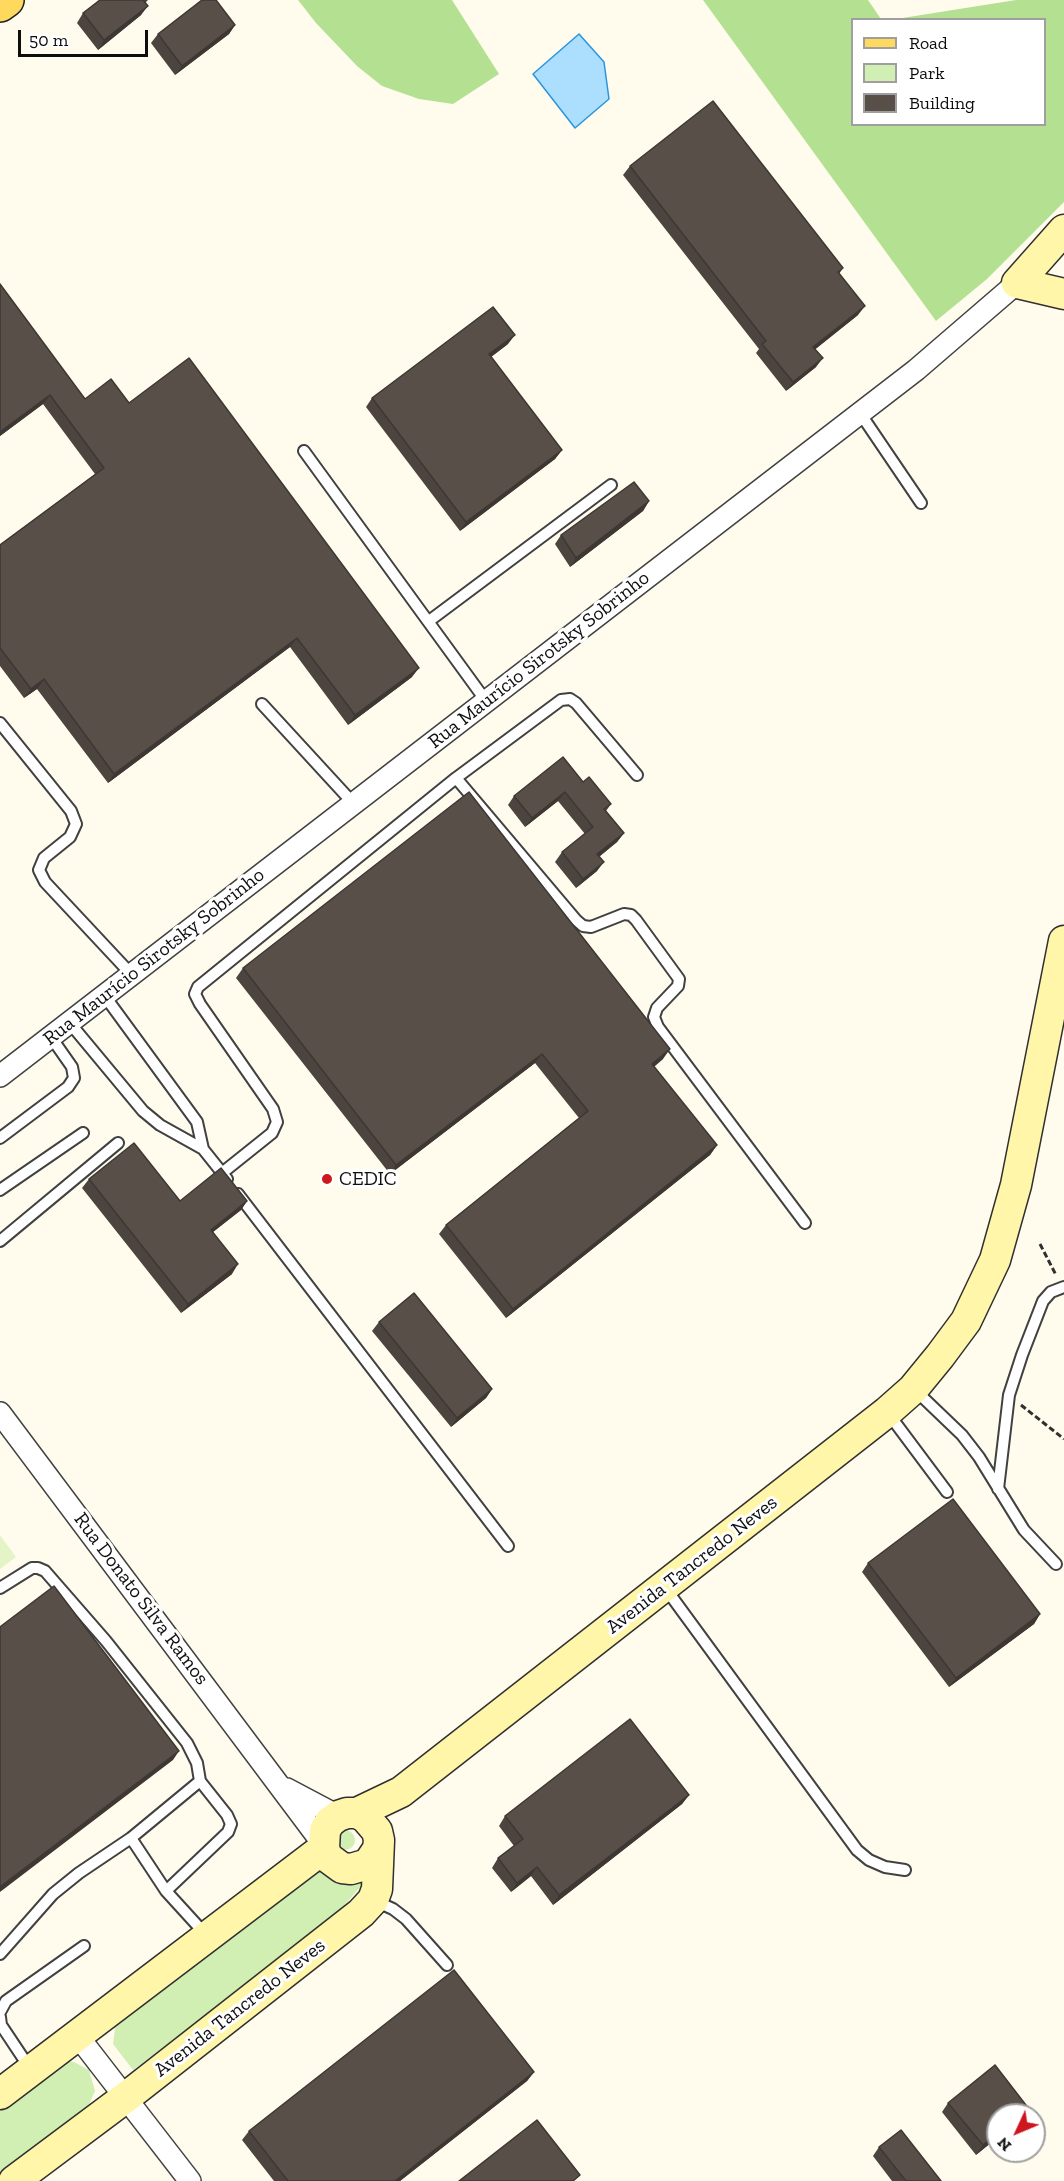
<!DOCTYPE html>
<meta charset="utf-8">
<style>
body{margin:0}
#map{position:relative;width:1064px;height:2181px;overflow:hidden;background:#fffcee;font-family:"Zilla Slab",serif}
canvas{display:block}
.legend{position:absolute;left:851px;top:18px;width:195px;height:108px;box-sizing:border-box;background:#fff;border:2px solid #9f9f9f;margin:0;padding:8px 10px;list-style:none;font-size:18px;color:#0e0e0e}
.legend li{display:flex;align-items:center;gap:12px;height:30px}
.legend b{width:30px;border:2px solid #9f9f9f}
.north{position:absolute;left:986px;top:2103px;width:60px;height:60px;box-sizing:border-box;background:#fff;border:2px solid #9f9f9f;border-radius:50%;rotate:226deg;font-size:16px;font-weight:700;line-height:24px;text-align:center;color:#0e0e0e}
.north::after{content:'';display:block;margin:auto;width:21px;height:27px;background:#cd161e;clip-path:polygon(50% 0,100% 100%,50% 72%,0 100%)}
.scale{position:absolute;left:18px;top:30px;width:130px;height:27px;box-sizing:border-box;border:3px solid #0e0e0e;border-top:0;padding-left:8px;font-size:18px;line-height:21px;white-space:nowrap;color:#0e0e0e;-webkit-text-stroke:4px #fff;paint-order:stroke}
</style>
<div id="map">
<canvas width="1064" height="2181"></canvas>
<ul class="legend">
<li><b style="height:8px;background:#ffd95e"></b>Road</li>
<li><b style="height:16px;background:#d1eeb3"></b>Park</li>
<li><b style="height:16px;background:#584f49"></b>Building</li>
</ul>
<div class="north">N</div>
<div class="scale">50 m</div>
</div>
<script>
const context = document.querySelector('canvas').getContext('2d');
context.lineJoin = 'round';
function fill(path, color) {
  context.fillStyle = color;
  context.fill(path, 'evenodd');
}
function shape(rows) {
  const path = new Path2D();
  for (const r of rows) {
    if (r.length === 3) {
      path.moveTo(r[0] + r[2], r[1]);
      path.arc(r[0], r[1], r[2], 0, 2 * Math.PI);
      continue;
    }
    path.moveTo(r[0], r[1]);
    for (let i = 2; i < r.length; i += 2) path.lineTo(r[i], r[i + 1]);
  }
  return path;
}
function trace(path, color, width, dash) {
  context.strokeStyle = color;
  context.lineWidth = width;
  context.lineCap = dash ? 'butt' : 'round';
  context.setLineDash(dash || []);
  context.stroke(path);
}
function drawText(font, color, halo, rows, align = 'center') {
  context.font = font + ' "Zilla Slab",serif';
  context.lineWidth = 6;
  context.setLineDash([]);
  context.textBaseline = 'middle';
  context.strokeStyle = halo;
  context.fillStyle = color;
  for (const [text, x, y, turn = 0] of rows) {
    context.save();
    context.translate(x, y);
    context.rotate((+turn || 0) * Math.PI / 180);
    context.textAlign = isNaN(turn) ? turn : align;
    if (halo) context.strokeText(text, 0, 0);
    context.fillText(text, 0, 0);
    context.restore();
  }
}
fill(shape([
 [345,1840,10],
 [318,1865,337,1877,363,1884,333,1918,133,2070,113,2044,116,2022],
 [61,2060,74,2062,89,2070,95,2091,88,2107,0,2173,0,2106]
]), '#d1eeb3');
fill(shape([
 [298,0,452,0,499,74,453,104,419,99,382,86,357,66,316,23],
 [703,0,868,0,881,19,852,20,852,124,1044,124,1044,20,896,19,1016,0,1064,0,1064,202,987,279,936,321]
]), '#b4e191');
fill(shape([
 [0,1535,16,1557,0,1569]
]), '#e4f4c6');
const water = shape([
 [579,34,604,62,609,99,575,128,533,74,579,34]
]);
fill(water, '#acdefd');
trace(water, '#2b95dc', 1.5);
const service = shape([
 [860,413,921,503],
 [304,451,486,701],
 [429,621,611,485],
 [262,704,353,803],
 [0,723,71,811,76,824,70,837,44,858,39,870,45,882,131,974],
 [456,778,561,700,570,699,576,703,637,775],
 [104,995,197,1122,203,1149,227,1179],
 [69,1022,143,1111,160,1125,203,1149],
 [0,1138,68,1087,74,1078,72,1067,51,1037],
 [222,1173,272,1133,277,1122,273,1109,200,1004,195,994,198,987,456,778,576,920,583,926,591,927,624,914,631,915,636,920,679,979,678,986,657,1008,654,1017,658,1027,805,1223],
 [0,1190,83,1133],
 [238,1194,508,1546],
 [0,1241,118,1143],
 [914,1389,962,1435,979,1457,1024,1530,1056,1564],
 [888,1413,947,1492],
 [998,1489,1009,1395,1022,1355,1043,1301,1051,1292,1064,1287],
 [0,1588,32,1568,38,1568,45,1571,106,1641,187,1743,197,1763,200,1781,131,1838,166,1891,207,1936],
 [666,1589,857,1850,869,1860,885,1867,905,1870],
 [166,1891,228,1832,231,1824,227,1815,200,1781],
 [373,1900,393,1909,406,1919,447,1965],
 [0,1954,53,1894,79,1873,131,1838],
 [0,2012,6,2001,84,1946],
 [0,2017,1,2025,31,2070]
]);
const minor = shape([
 [0,1076,916,370,1017,283],
 [0,1413,323,1844],
 [287,1789,338,1816],
 [77,2035,190,2181]
]);
const secondary = shape([
 [1064,230,1017,283,1064,294],
 [357,1813,365,1817,377,1831,379,1840,378,1849,368,1864,351,1869,342,1868,327,1857,324,1848,325,1830,330,1822,338,1816,347,1813,357,1813,401,1792,887,1412,913,1389,940,1356,966,1321,995,1260,1016,1185,1064,941],
 [0,2094,324,1848],
 [14,2181,125,2098,361,1913,373,1900,377,1889,379,1841]
]);
const primary = shape([
 [0,5,7,0]
]);
trace(service, '#414141', 14);
trace(minor, '#414141', 24);
trace(secondary, '#303030', 33);
trace(primary, '#1f1f1f', 36);
trace(shape([
 [1040,1244,1056,1275],
 [1021,1405,1064,1439]
]), '#303030', 3, [6, 3]);
trace(service, '#fff', 10);
trace(minor, '#fff', 21);
trace(secondary, '#fff6a9', 30);
trace(primary, '#ffd95e', 33);
fill(shape([
 [100,0,148,0,145,3,141,15,98,50,77,23,83,13],
 [235,25,229,34,175,75,151,43,158,34],
 [630,166,843,268,839,274,858,315,815,349,816,367,786,391,756,353,759,349,623,175],
 [0,284,85,399,129,403,412,677,348,725,290,647,108,783,37,689,24,698,0,666,0,545,95,474,43,404,0,436],
 [508,344,491,357,562,450,555,459,460,531,366,407,372,398],
 [649,501,643,511,570,567,555,544,561,535],
 [583,782,611,804,606,811,624,833,617,842,599,857,597,871,576,888,555,862,562,852,585,834,558,801,525,827,508,805,514,796],
 [243,968,663,1059,654,1067,717,1145,710,1155,506,1318,439,1234,446,1225,579,1118,535,1063,390,1174,236,978],
 [89,1179,180,1201,247,1201,241,1210,213,1232,232,1274,181,1313,82,1188],
 [379,1322,492,1389,486,1398,451,1427,372,1331],
 [868,1563,1040,1614,1034,1624,949,1687,862,1572],
 [689,1795,682,1804,553,1905,531,1876,511,1892,492,1868,498,1858,514,1846,499,1826,505,1816],
 [534,2072,527,2081,400,2181,274,2181,242,2140,249,2131],
 [948,2103,1029,2109,1025,2115,998,2115,998,2137,976,2155,942,2112],
 [879,2147,941,2181,892,2181,873,2156]
]), '#4c443f');
fill(shape([
 [148,6,141,15,98,50,104,40],
 [235,25,229,34,175,75,182,66],
 [865,306,858,315,807,356,813,347],
 [515,335,508,344,483,363,489,354],
 [823,358,816,367,786,391,793,382],
 [50,395,43,404,0,436,0,432],
 [562,450,555,459,460,531,466,522],
 [649,501,643,511,570,567,576,558],
 [297,638,290,647,108,783,114,774],
 [419,668,412,677,348,725,355,715],
 [44,679,37,689,24,698,31,689],
 [565,792,558,801,525,827,532,818],
 [624,833,617,842,591,863,597,854],
 [604,862,597,871,576,888,583,879],
 [670,1049,663,1059,645,1073,652,1064],
 [542,1054,535,1063,390,1174,396,1165],
 [717,1145,710,1155,506,1318,513,1309],
 [247,1201,241,1210,204,1239,211,1230],
 [238,1264,232,1274,181,1313,188,1304],
 [492,1389,486,1398,451,1427,457,1418],
 [1040,1614,1034,1624,949,1687,956,1678],
 [179,1751,173,1760,0,1892,0,1887],
 [689,1795,682,1804,553,1905,559,1895],
 [537,1867,531,1876,511,1892,517,1883],
 [534,2072,527,2081,400,2181,395,2181],
 [998,2133,998,2137,976,2155,983,2145]
]), '#3e3733');
const building = shape([
 [100,0,143,0,148,6,104,40,83,13,100,0],
 [202,0,216,0,235,25,182,66,158,34,202,0],
 [713,101,843,268,838,272,865,306,813,347,823,358,793,382,762,344,766,341,630,166,713,101],
 [0,284,85,399,111,379,129,403,189,358,419,668,355,715,297,638,114,774,44,679,31,689,0,648,0,545,104,468,50,395,0,432,0,284],
 [493,307,515,335,489,354,562,450,466,522,372,398,493,307],
 [634,482,649,501,576,558,561,535,634,482],
 [563,757,583,782,589,777,611,804,604,809,624,833,597,854,604,862,583,879,562,852,593,827,565,792,532,818,514,796,563,757],
 [469,792,670,1049,652,1064,717,1145,513,1309,446,1225,588,1111,542,1054,396,1165,243,968,469,792],
 [134,1143,180,1201,221,1168,247,1201,211,1230,238,1264,188,1304,89,1179,134,1143],
 [414,1293,492,1389,457,1418,379,1322,414,1293],
 [953,1499,1040,1614,956,1678,868,1563,953,1499],
 [54,1586,179,1751,0,1887,0,1627,54,1586],
 [630,1719,689,1795,559,1895,537,1867,517,1883,498,1858,523,1839,505,1816,630,1719],
 [454,1970,534,2072,395,2181,288,2181,249,2131,454,1970],
 [995,2065,1029,2109,1021,2115,998,2115,998,2133,983,2145,948,2103,995,2065],
 [537,2120,580,2175,573,2181,459,2181,537,2120],
 [901,2130,941,2181,906,2181,879,2147,901,2130]
]);
fill(building, '#584f49');
trace(building, '#3e3733', 1.5);
for (const [x, y, r, color] of [
 [327,1179,6,"#cd161e"]
]) {
  const dot = new Path2D();
  dot.arc(x, y, r, 0, 2 * Math.PI);
  context.fillStyle = color;
  context.fill(dot);
  trace(dot, '#fff', 2);
}
drawText('20px', '#0e0e0e', '#fff', [
 ["Rua Maurício Sirotsky Sobrinho",539,660,-38],
 ["Rua Maurício Sirotsky Sobrinho",154,957,-38],
 ["Avenida Tancredo Neves",692,1565,-38],
 ["Rua Donato Silva Ramos",141,1599,53],
 ["Avenida Tancredo Neves",240,2008,-38]
]);
drawText('20px', '#0e0e0e', '#fff', [
 ["CEDIC",339,1179]
], 'left');
</script>
